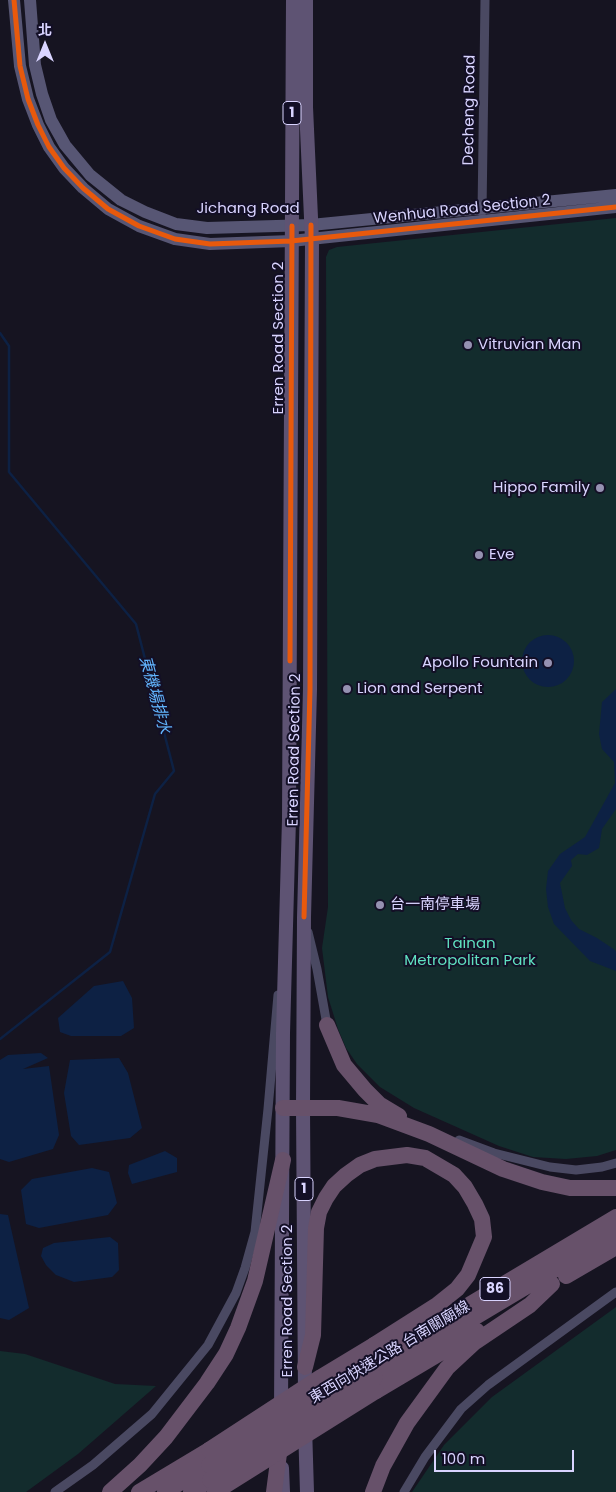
<!DOCTYPE html>
<meta charset="utf-8">
<style>
body{margin:0}
#map{position:relative;width:616px;height:1492px;overflow:hidden;background:#161421;font-family:Poppins,"Noto Sans TC",sans-serif}
canvas{display:block}
.north{position:absolute;left:20px;top:20px;width:50px;height:50px;-webkit-text-stroke:4px #130f26;paint-order:stroke;rotate:0deg;font-size:14px;font-weight:700;line-height:20px;text-align:center;color:#d9d4ff}
.north::after{content:'';display:block;margin:auto;width:18px;height:22px;background:#d9d4ff;clip-path:polygon(50% 0,100% 100%,50% 72%,0 100%)}
.scale{position:absolute;left:434px;top:1450px;width:140px;height:22px;box-sizing:border-box;border:2px solid #d9d4ff;border-top:0;padding-left:6px;font-size:15px;line-height:18px;white-space:nowrap;color:#d9d4ff;-webkit-text-stroke:4px #130f26;paint-order:stroke}
</style>
<div id="map">
<canvas width="616" height="1492"></canvas>
<div class="north">北</div>
<div class="scale">100 m</div>
</div>
<script>
const context = document.querySelector('canvas').getContext('2d');
context.lineJoin = 'round';
function fill(path, color) {
  context.fillStyle = color;
  context.fill(path, 'evenodd');
}
function shape(rows) {
  const path = new Path2D();
  for (const r of rows) {
    if (r.length === 3) {
      path.moveTo(r[0] + r[2], r[1]);
      path.arc(r[0], r[1], r[2], 0, 2 * Math.PI);
      continue;
    }
    path.moveTo(r[0], r[1]);
    for (let i = 2; i < r.length; i += 2) path.lineTo(r[i], r[i + 1]);
  }
  return path;
}
function trace(path, color, width, dash) {
  context.strokeStyle = color;
  context.lineWidth = width;
  context.lineCap = dash ? 'butt' : 'round';
  context.setLineDash(dash || []);
  context.stroke(path);
}
function drawText(font, color, halo, rows, align = 'center') {
  context.font = font + ' Poppins,"Noto Sans TC",sans-serif';
  context.lineWidth = 4;
  context.setLineDash([]);
  context.textBaseline = 'middle';
  context.strokeStyle = halo;
  context.fillStyle = color;
  for (const [text, x, y, turn = 0] of rows) {
    context.save();
    context.translate(x, y);
    context.rotate((+turn || 0) * Math.PI / 180);
    context.textAlign = isNaN(turn) ? turn : align;
    if (halo) context.strokeText(text, 0, 0);
    context.fillText(text, 0, 0);
    context.restore();
  }
}
fill(shape([
 [616,218,616,1150,597,1156,566,1159,533,1157,499,1146,414,1108,380,1087,357,1064,346,1048,338,1029,328,997,322,948,328,907,326,257,329,250,337,247],
 [616,1307,616,1492,412,1492,444,1445,492,1397],
 [0,1351,25,1354,115,1384,156,1386,78,1454,26,1492,0,1492]
]), '#132c2d');
fill(shape([
 [548,661,26],
 [616,689,616,809,602,829,599,848,587,855,578,854,571,860,572,866,560,883,565,908,571,920,579,929,597,938,615,950,616,952,616,971,590,961,554,924,548,907,546,889,548,871,560,854,585,837,615,783,614,762,602,749,599,734,602,702],
 [123,981,132,998,134,1028,121,1036,71,1036,60,1032,58,1018,94,986],
 [41,1053,48,1058,23,1069,49,1066,59,1135,53,1149,9,1162,0,1159,0,1060,8,1055],
 [119,1058,128,1073,142,1128,130,1138,79,1145,71,1136,64,1093,70,1060],
 [165,1151,177,1158,177,1172,132,1184,128,1173,129,1165],
 [92,1168,109,1172,117,1203,108,1215,39,1228,26,1224,21,1190,32,1179],
 [0,1214,8,1215,29,1308,9,1320,0,1318],
 [110,1237,118,1243,119,1270,112,1277,74,1282,56,1275,46,1265,41,1256,43,1248,54,1243]
]), '#0d2144');
trace(shape([
 [0,333,9,346,9,472,136,624,174,771,155,794,110,952,0,1039]
]), '#0d2144', 2.5);
trace(shape([
 [482,212,485,0],
 [308,932,317,969,327,1025,330,1029],
 [459,1140,494,1153,550,1167,576,1170,602,1167,616,1163],
 [55,1492,93,1465,152,1414,208,1345,236,1293,245,1268,255,1232,268,1109,278,995],
 [404,1492,425,1457,461,1409,488,1385,616,1292]
]), '#4a4962', 9);
trace(shape([
 [14,0,20,66,28,99,38,125,49,147,64,168,83,188,108,209,139,226,175,239,210,244,291,241,616,207],
 [30,0,35,65,42,94,51,120,65,145,90,175,121,200,145,212,176,224,207,228,311,225,616,195]
]), '#575674', 12);
trace(shape([
 [305,1397,303,1108,304,917,310,689,312,240,306,107,306,0],
 [281,1411,283,1033,289,819,293,0],
 [305,1426,307,1492],
 [282,1468,283,1492]
]), '#5e5373', 14);
trace(shape([
 [327,1025,344,1065,365,1090,379,1104,399,1116],
 [283,1108,338,1108,378,1115,429,1134,503,1169,542,1182,570,1188,616,1188],
 [566,1276,616,1247],
 [375,1361,616,1217],
 [305,1367,313,1335,316,1228,319,1212,326,1198,334,1186,346,1175,360,1165,375,1159,407,1155,425,1158,454,1175,465,1187,475,1204,482,1219,484,1237,468,1275,457,1289,437,1305,374,1345],
 [375,1377,616,1233],
 [376,1391,477,1331],
 [110,1492,140,1465,166,1437,207,1383,226,1354,238,1328,255,1281,283,1160],
 [139,1492,209,1450],
 [165,1492,209,1465],
 [191,1492,210,1480],
 [274,1492,280,1446],
 [373,1492,383,1466,407,1423,447,1368,475,1342,530,1305,552,1284]
]), '#67516a', 16);
trace(shape([
 [209,1450,321,1377,374,1345],
 [209,1465,375,1361],
 [210,1480,375,1377],
 [215,1492,376,1391]
]), '#67516a', 16);
trace(shape([
 [14,0,20,66,28,99,38,125,49,147,64,168,83,188,108,209,139,226,175,239,210,244,291,241,616,207],
 [290,661,292,226],
 [304,917,310,689,311,225]
]), '#e8590c', 5);
for (const [x, y, r, color] of [
 [468,345,5,"#9591b1"],
 [600,488,5,"#9591b1"],
 [479,555,5,"#9591b1"],
 [548,663,5,"#9591b1"],
 [347,689,5,"#9591b1"],
 [380,905,5,"#9591b1"]
]) {
  const dot = new Path2D();
  dot.arc(x, y, r, 0, 2 * Math.PI);
  context.fillStyle = color;
  context.fill(dot);
  trace(dot, '#130f26', 2);
}
for (const [x, y, w] of [
 [292,113,18],
 [304,1189,18],
 [495,1289,30]
]) {
  const box = new Path2D();
  box.roundRect(x - w / 2, y - 11.5, w, 23, 4);
  context.fillStyle = '#130f26';
  context.fill(box);
  trace(box, '#d9d4ff', 1);
}
drawText('bold 14px', '#d9d4ff', null, [
 ["1",292,113],
 ["1",304,1189],
 ["86",495,1289]
]);
drawText('15px', '#d9d4ff', '#130f26', [
 ["Decheng Road",470,110,-89],
 ["Jichang Road",248,209],
 ["Wenhua Road Section 2",462,210,-6],
 ["Erren Road Section 2",279,338,-90],
 ["Erren Road Section 2",295,750,-89],
 ["Erren Road Section 2",288,1301,-90],
 ["東西向快速公路 台南關廟線",390,1353,-31]
]);
drawText('15px', '#d9d4ff', '#130f26', [
 ["Vitruvian Man",478,345],
 ["Hippo Family",590,488,"right"],
 ["Eve",489,555],
 ["Apollo Fountain",538,663,"right"],
 ["Lion and Serpent",357,689],
 ["台一南停車場",390,905]
], 'left');
drawText('15px', '#5fe0c0', '#130f26', [
 ["Tainan",470,944],
 ["Metropolitan Park",470,961]
]);
drawText('italic 16px', '#62b6ff', '#130f26', [
 ["東機場排水",154,695,75]
]);
</script>
